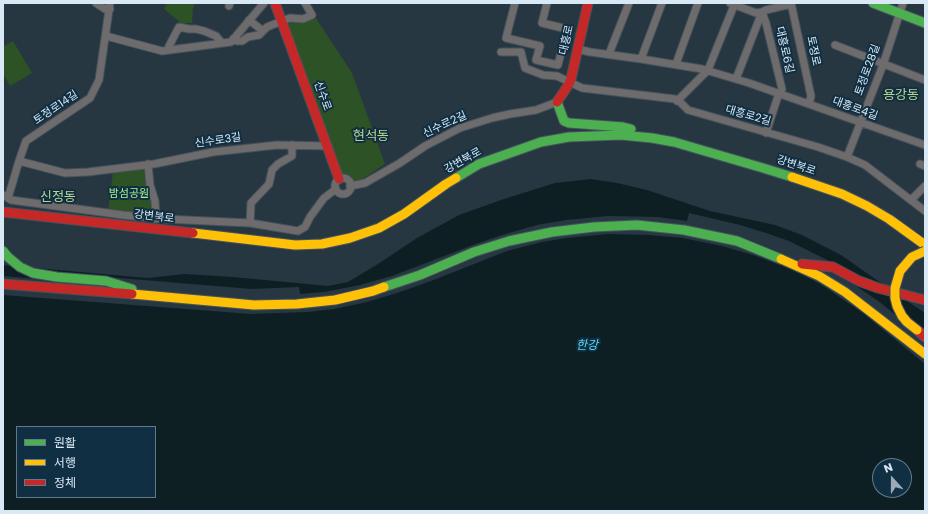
<!DOCTYPE html>
<meta charset="utf-8">
<style>
body{margin:0}
#map{position:relative;width:928px;height:514px;overflow:hidden;background:#273742;font-family:Poppins,"Noto Sans KR",sans-serif}
canvas{display:block}
.frame{position:absolute;inset:0;border:4px solid #d8e8f5;pointer-events:none}
.legend{position:absolute;left:16px;top:426px;width:140px;height:72px;box-sizing:border-box;background:#112f42;border:1px solid #61798a;margin:0;padding:5px 7px;list-style:none;font-size:12px;color:#d8e8f5}
.legend li{display:flex;align-items:center;gap:8px;height:20px}
.legend b{width:20px;border:1px solid #61798a}
.north{position:absolute;left:872px;top:458px;width:40px;height:40px;box-sizing:border-box;background:#112f42;border:1px solid #61798a;border-radius:50%;rotate:339deg;font-size:11px;font-weight:700;line-height:16px;text-align:center;color:#d8e8f5}
.north::after{content:'';display:block;margin:auto;width:14px;height:18px;background:#9aaab6;clip-path:polygon(50% 0,100% 100%,50% 72%,0 100%)}
</style>
<div id="map">
<canvas width="928" height="514"></canvas>
<div class="frame"></div>
<ul class="legend">
<li><b style="height:5px;background:#4caf50"></b>원활</li>
<li><b style="height:5px;background:#ffc107"></b>서행</li>
<li><b style="height:5px;background:#c62828"></b>정체</li>
</ul>
<div class="north">N</div>
</div>
<script>
const context = document.querySelector('canvas').getContext('2d');
context.lineJoin = 'round';
function fill(path, color) {
  context.fillStyle = color;
  context.fill(path, 'evenodd');
}
function shape(rows) {
  const path = new Path2D();
  for (const r of rows) {
    if (r.length === 3) {
      path.moveTo(r[0] + r[2], r[1]);
      path.arc(r[0], r[1], r[2], 0, 2 * Math.PI);
      continue;
    }
    path.moveTo(r[0], r[1]);
    for (let i = 2; i < r.length; i += 2) path.lineTo(r[i], r[i + 1]);
  }
  return path;
}
function trace(path, color, width, dash) {
  context.strokeStyle = color;
  context.lineWidth = width;
  context.lineCap = dash ? 'butt' : 'round';
  context.setLineDash(dash || []);
  context.stroke(path);
}
function drawText(font, color, halo, rows, align = 'center') {
  context.font = font + ' Poppins,"Noto Sans KR",sans-serif';
  context.lineWidth = 4;
  context.setLineDash([]);
  context.textBaseline = 'middle';
  context.strokeStyle = halo;
  context.fillStyle = color;
  for (const [text, x, y, turn = 0] of rows) {
    context.save();
    context.translate(x, y);
    context.rotate((+turn || 0) * Math.PI / 180);
    context.textAlign = isNaN(turn) ? turn : align;
    if (halo) context.strokeText(text, 0, 0);
    context.fillText(text, 0, 0);
    context.restore();
  }
}
fill(shape([
 [167,3,195,3,193,8,192,23,181,23,164,9],
 [315,17,352,73,385,164,362,179,344,182,287,24,300,22],
 [13,41,32,73,10,86,3,73,3,47],
 [146,168,153,216,108,211,113,172]
]), '#2d5225');
fill(shape([
 [591,179,617,183,647,190,710,211,775,225,802,235,841,255,901,297,925,313,925,511,3,511,3,265,147,278,185,274,233,277,328,286,348,282,378,264,417,238,459,215,504,199,555,183],
 [17,427,155,427,155,497,17,497],
 [880,466,904,466,904,490,880,490]
]), '#0e1f23');
fill(shape([
 [689,213,740,225,766,233,789,241,835,264,849,281,881,303,925,340,925,364,863,313,819,283,788,268,753,255,722,246,683,238,649,235,608,234,567,238,542,242,507,251,431,281,397,293,367,302,334,309,307,312,251,314,3,295,3,276,107,285,107,277,252,289,299,287,300,294,324,292,360,285,392,276,473,245,502,235,537,225,566,220,608,216,657,217,687,221]
]), '#273742');
const street = shape([
 [96,3,105,9,110,9],
 [515,3,506,38,540,46,536,60,558,65,567,29,542,23,547,3],
 [730,3,756,13,762,12,766,10,791,4],
 [791,3,811,96,809,104],
 [229,6,230,3],
 [762,12,766,23,782,89,779,94],
 [249,20,263,31],
 [106,36,162,51,231,42,264,3],
 [233,39,237,41,242,41,248,37,259,35,267,27,282,21,290,18,303,19,312,15,305,3],
 [835,45,925,80],
 [577,49,590,52,641,59,702,69,749,83,925,145],
 [168,50,169,46,179,27,189,29,196,29,204,31,216,36,222,43],
 [501,52,521,52,525,68,543,75,557,76,582,88,675,99,680,102,688,110,818,147,847,157,865,165,925,211],
 [609,54,629,3],
 [641,59,662,3],
 [676,64,698,3],
 [736,79,762,12],
 [677,101,708,70,735,3],
 [766,133,779,93],
 [847,157,883,65,903,3],
 [19,161,65,173,88,172,154,164,213,152,277,145,328,146],
 [148,164,150,185,155,201,156,219],
 [920,164,925,166],
 [343,186,8],
 [350,186,365,183,400,163,425,146,460,128,492,118,510,114,536,110,557,102],
 [3,195,8,198,11,200,123,215,165,219,250,223,298,231,305,227,310,217,324,198,336,189],
 [8,198,19,161,26,141,90,98,99,80,110,3],
 [911,200,925,186],
 [250,223,251,203,269,184,272,170,278,164,292,156,292,145]
]);
const fast = shape([
 [873,3,925,23],
 [557,102,564,121,569,123,623,127,631,129],
 [456,178,479,164,541,142,569,137,621,135,652,138,674,142,763,168,792,177],
 [3,251,8,257,20,267,33,273,57,277,106,281,132,289],
 [384,287,420,275,474,252,509,241,552,232,594,227,637,225,684,230,737,241,781,259]
]);
const slow = shape([
 [792,177,842,194,867,206,889,219,925,245],
 [193,233,295,245,322,244,350,238,379,228,404,214,446,184,456,178],
 [781,259,819,276,845,292,925,354],
 [132,294,254,305,297,304,335,300,373,291,384,287]
]);
const jam = shape([
 [275,3,339,179],
 [557,102,569,84,571,79,588,3],
 [3,212,193,233],
 [802,264,833,267,859,281,878,288,925,300],
 [3,284,132,294],
 [917,330,925,337]
]);
trace(street, '#46525c', 9);
trace(fast, '#46525c', 11);
trace(slow, '#46525c', 11);
trace(jam, '#46525c', 11);
trace(street, '#6e6b6c', 7);
trace(fast, '#4caf50', 9);
trace(slow, '#ffc107', 9);
trace(jam, '#c62828', 9);
const slowBridge = shape([
 [917,330,907,322,902,316,897,306,895,298,895,288,900,271,912,257,925,251]
]);
trace(slowBridge, '#46525c', 11, []);
trace(slowBridge, '#ffc107', 9);
drawText('11px', '#d8e8f5', '#112f42', [
 ["대흥로",567,40,-77],
 ["대흥로6길",784,50,77],
 ["토정로",813,51,78],
 ["토정로28길",868,70,-70],
 ["신수로",322,96,70],
 ["토정로14길",56,108,-34],
 ["대흥로4길",855,109,20],
 ["대흥로2길",748,116,16],
 ["신수로2길",445,125,-25],
 ["신수로3길",218,141,-8],
 ["강변북로",463,161,-29],
 ["강변북로",796,166,18],
 ["강변북로",154,217,7]
]);
drawText('11px', '#a6ee8e', '#112f42', [
 ["밤섬공원",129,194]
]);
drawText('italic 12px', '#5bdcf5', '#112f42', [
 ["한강",587,346]
]);
drawText('13px', '#bad48c', '#112f42', [
 ["용강동",901,96],
 ["현석동",371,137],
 ["신정동",58,198]
]);
</script>
